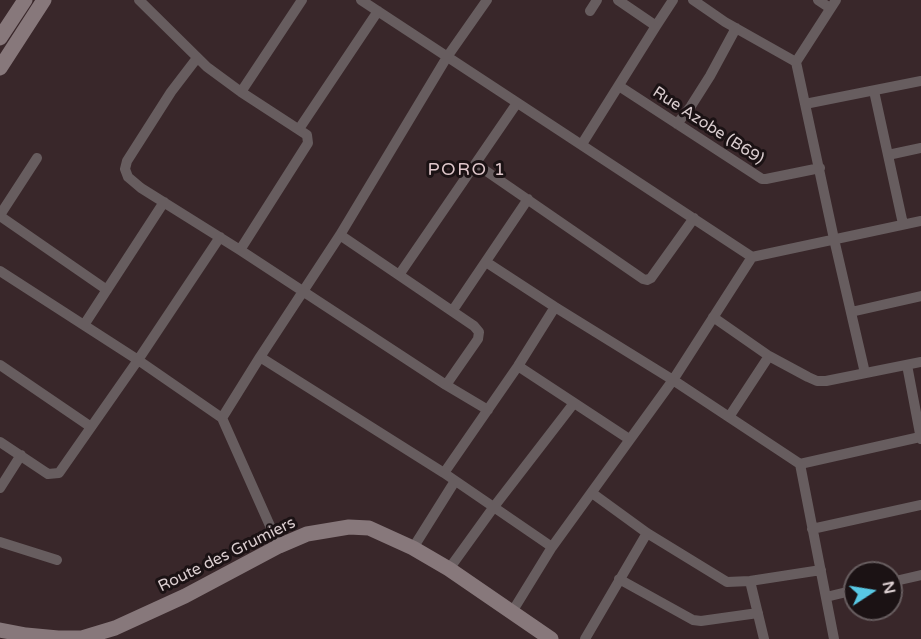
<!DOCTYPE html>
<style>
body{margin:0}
#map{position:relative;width:921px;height:639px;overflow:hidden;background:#39272a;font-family:"Varela Round",sans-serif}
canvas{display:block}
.north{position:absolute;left:843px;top:561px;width:60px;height:60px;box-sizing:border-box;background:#1b1214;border:2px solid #675d5f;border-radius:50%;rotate:78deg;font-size:16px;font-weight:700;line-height:24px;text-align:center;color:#dacdcf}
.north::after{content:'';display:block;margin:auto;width:21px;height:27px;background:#58c8e4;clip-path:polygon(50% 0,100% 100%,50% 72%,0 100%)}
</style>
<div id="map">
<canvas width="921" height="639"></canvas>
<div class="north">N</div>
</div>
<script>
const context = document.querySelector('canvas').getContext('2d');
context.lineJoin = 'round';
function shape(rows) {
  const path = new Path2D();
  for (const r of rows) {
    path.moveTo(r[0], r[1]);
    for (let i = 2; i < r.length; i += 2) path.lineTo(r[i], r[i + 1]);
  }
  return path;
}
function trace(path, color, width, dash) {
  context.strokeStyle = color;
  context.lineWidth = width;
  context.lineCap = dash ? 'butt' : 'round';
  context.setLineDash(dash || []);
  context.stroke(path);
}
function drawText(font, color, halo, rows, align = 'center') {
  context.font = font + ' "Varela Round",sans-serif';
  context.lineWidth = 6;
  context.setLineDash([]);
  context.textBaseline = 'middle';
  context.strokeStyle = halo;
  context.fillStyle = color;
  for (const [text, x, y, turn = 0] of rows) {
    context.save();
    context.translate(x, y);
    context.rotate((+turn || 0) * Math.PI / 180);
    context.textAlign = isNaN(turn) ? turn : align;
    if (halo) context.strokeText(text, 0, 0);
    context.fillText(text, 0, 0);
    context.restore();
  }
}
trace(shape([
 [139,0,207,67,241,92,307,135,308,143,240,250],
 [361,0,752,257],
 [618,0,656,26],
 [693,0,725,22,796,62],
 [818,0,830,8],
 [836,0,796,62,834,239,865,373],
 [590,11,597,0],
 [197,58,171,92,127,161,125,169,128,177,141,188,240,250,446,385,488,410],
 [619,86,762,179,766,179,820,168],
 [874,91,903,224],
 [241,92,302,0],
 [805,104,921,81],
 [677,124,691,106,710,76,736,28],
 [299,129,378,11],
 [582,144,656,26,673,0],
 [888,155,921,148],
 [476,164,643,279,647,280,651,278,694,218],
 [0,215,37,158],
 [0,216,107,290],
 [340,235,474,326,479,332,478,339,446,385],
 [486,262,555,307,673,380,800,464,834,639],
 [0,271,138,360,222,418,279,546],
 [399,275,517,103],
 [453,310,528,199],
 [851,312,921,296],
 [713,317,769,356,808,377,817,381,826,381,921,362],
 [84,325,164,202],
 [260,357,444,473,552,547],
 [0,365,91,427],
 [907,365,921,439],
 [518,366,629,439],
 [729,417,769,356],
 [222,418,260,357,340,235,447,57,487,0],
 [0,442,48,474,59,473,138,360,220,237],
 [800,464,920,437],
 [444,473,518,366,555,307],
 [0,488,21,455],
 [592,493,647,533,727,582,750,581,821,570],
 [812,529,921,505],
 [0,542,57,560],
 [413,548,455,481],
 [449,569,493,508,574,403],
 [619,579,693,620,701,621,758,613],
 [750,581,764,639],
 [891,582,921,575],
 [826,597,855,590],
 [512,612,552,547,673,380,752,257,921,221],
 [585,639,647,533]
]), '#675d5f', 10);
trace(shape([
 [0,38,25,0],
 [0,68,44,0],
 [0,630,26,635,58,638,82,638,115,628,185,596,279,546,307,534,349,527,369,528,413,548,449,569,551,639]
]), '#87787b', 15);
drawText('16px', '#dacdcf', '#1b1214', [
 ["Rue Azobe (B69)",708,126,33],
 ["Route des Grumiers",227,555,-26]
]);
context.letterSpacing = '1.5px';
drawText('18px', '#dfc7cb', '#1b1214', [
 ["PORO 1",467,170]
]);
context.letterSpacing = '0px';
</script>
